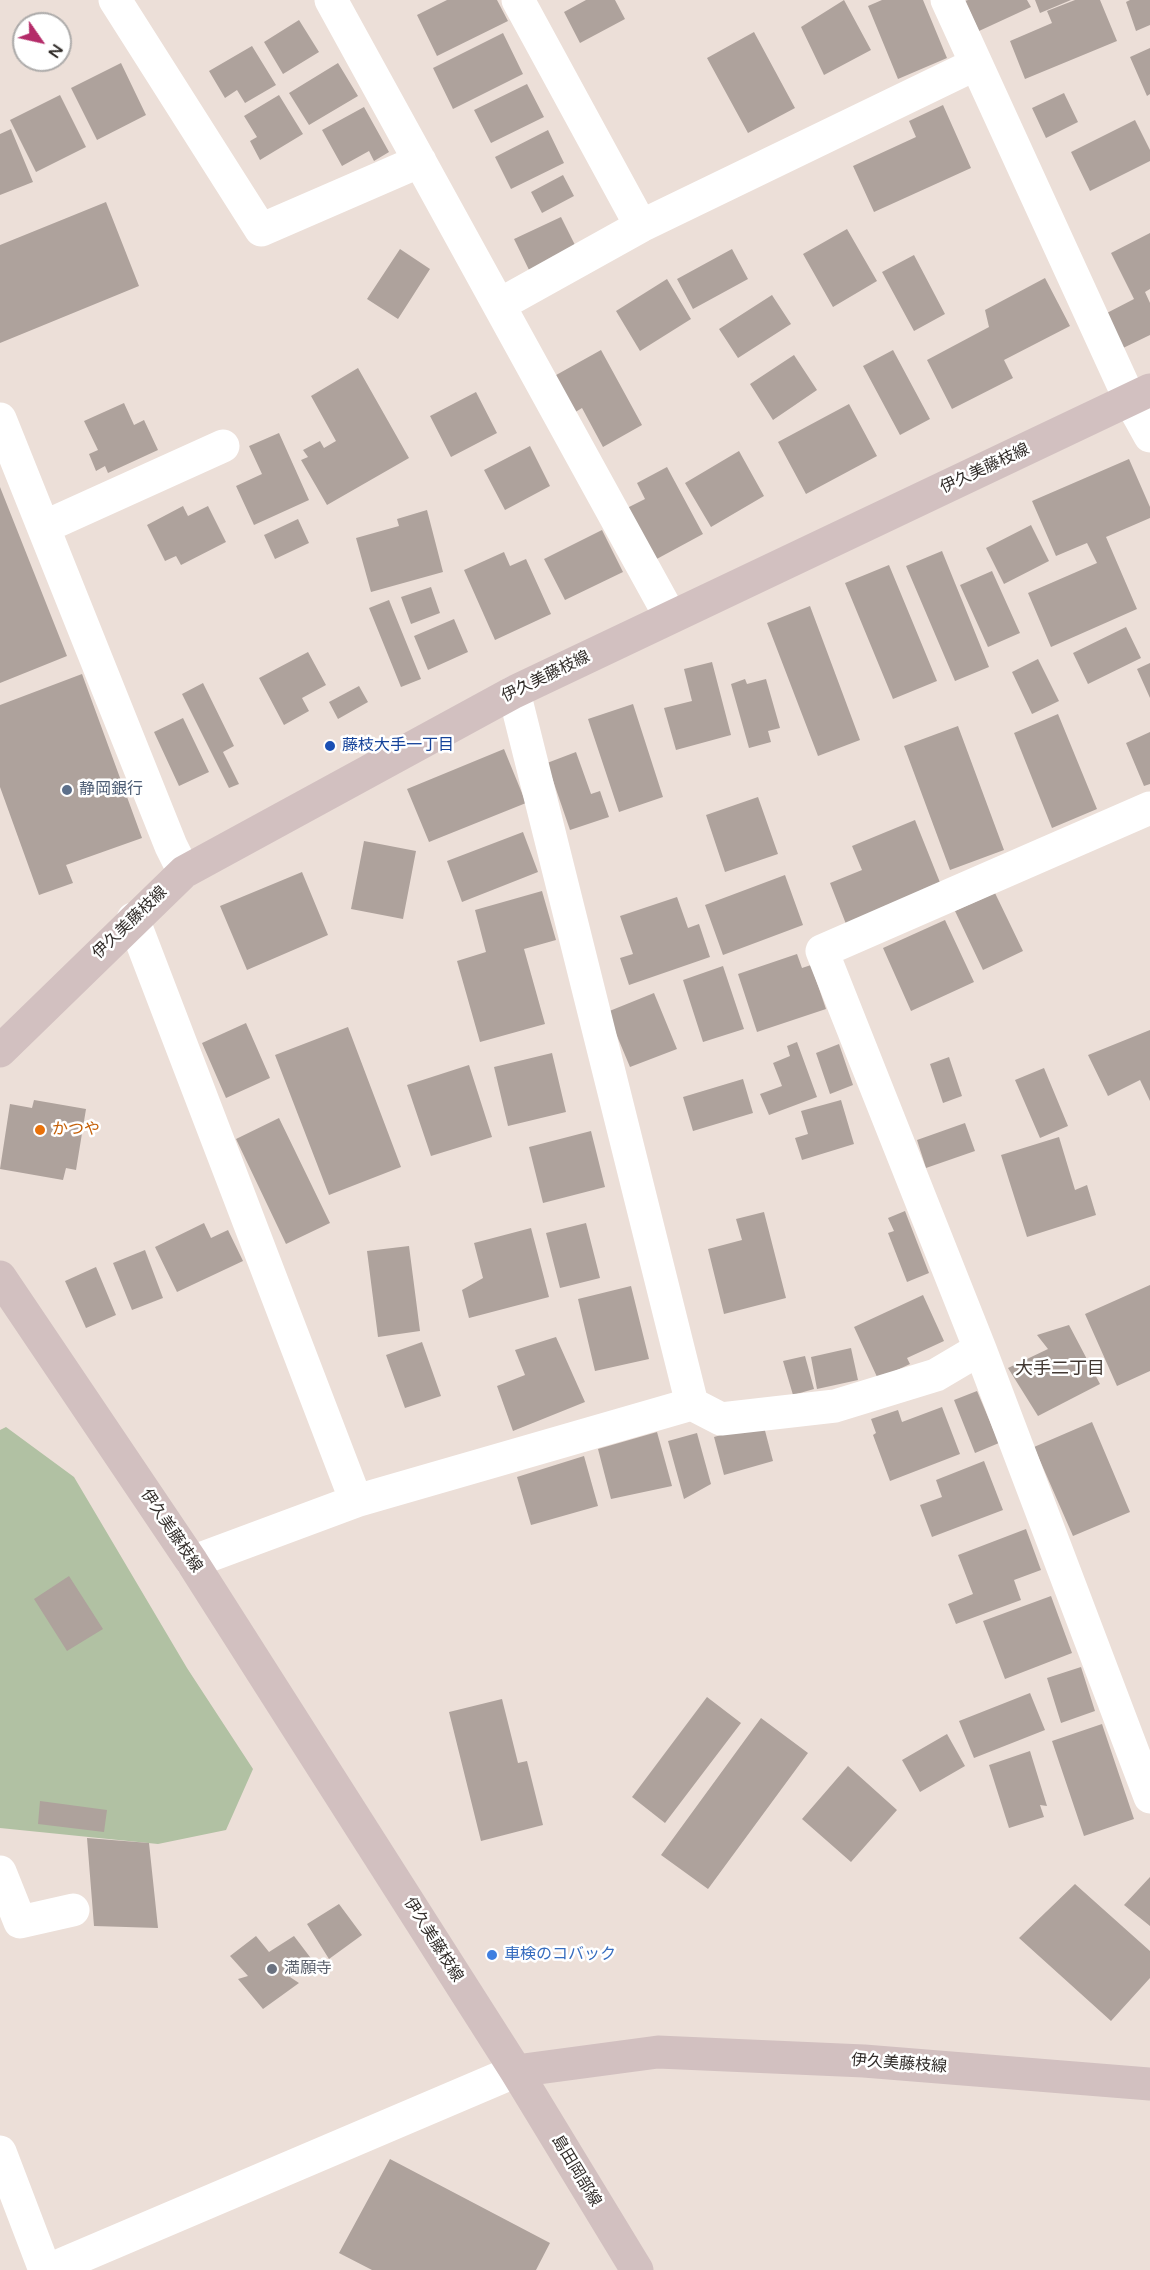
<!DOCTYPE html>
<meta charset="utf-8">
<style>
body{margin:0}
#map{position:relative;width:1150px;height:2270px;overflow:hidden;background:#ecdfd8;font-family:"Varela Round",sans-serif}
canvas{display:block}
.north{position:absolute;left:12px;top:12px;width:60px;height:60px;box-sizing:border-box;background:#fff;border:2px solid #adabaa;border-radius:50%;rotate:124deg;font-size:16px;font-weight:700;line-height:24px;text-align:center;color:#322d2a}
.north::after{content:'';display:block;margin:auto;width:21px;height:27px;background:#b42b69;clip-path:polygon(50% 0,100% 100%,50% 72%,0 100%)}
</style>
<div id="map">
<canvas width="1150" height="2270"></canvas>
<div class="north">N</div>
</div>
<script>
const context = document.querySelector('canvas').getContext('2d');
context.lineJoin = 'round';
function fill(path, color) {
  context.fillStyle = color;
  context.fill(path, 'evenodd');
}
function shape(rows) {
  const path = new Path2D();
  for (const r of rows) {
    path.moveTo(r[0], r[1]);
    for (let i = 2; i < r.length; i += 2) path.lineTo(r[i], r[i + 1]);
  }
  return path;
}
function trace(path, color, width, dash) {
  context.strokeStyle = color;
  context.lineWidth = width;
  context.lineCap = dash ? 'butt' : 'round';
  context.setLineDash(dash || []);
  context.stroke(path);
}
function drawText(font, color, halo, rows, align = 'center') {
  context.font = font + ' "Varela Round","Noto Sans JP",sans-serif';
  context.lineWidth = 5;
  context.setLineDash([]);
  context.textBaseline = 'middle';
  context.strokeStyle = halo;
  context.fillStyle = color;
  for (const [text, x, y, turn = 0] of rows) {
    context.save();
    context.translate(x, y);
    context.rotate((+turn || 0) * Math.PI / 180);
    context.textAlign = isNaN(turn) ? turn : align;
    if (halo) context.strokeText(text, 0, 0);
    context.fillText(text, 0, 0);
    context.restore();
  }
}
fill(shape([
 [6,1427,74,1477,187,1668,253,1769,226,1830,158,1844,0,1828,0,1430]
]), '#b1c1a3');
fill(shape([
 [447,0,497,0,508,21,437,56,417,15],
 [586,0,615,0,625,19,580,43,564,12],
 [844,0,871,50,824,75,801,27],
 [882,0,923,0,947,58,898,79,868,6],
 [968,0,1027,0,1031,7,979,31,965,1],
 [1035,0,1071,0,1040,13],
 [1075,0,1100,0,1117,41,1025,79,1010,41,1052,23,1047,11],
 [1130,0,1150,0,1150,25,1136,31,1126,2],
 [299,20,319,52,283,74,264,42],
 [754,32,795,108,748,133,707,58],
 [503,33,523,74,453,109,433,68],
 [252,46,276,85,245,103,237,90,225,98,209,71],
 [1150,48,1150,94,1147,96,1130,57],
 [121,63,146,115,97,140,71,88],
 [338,63,358,96,309,125,289,93],
 [527,84,544,117,491,143,474,110],
 [1064,93,1078,122,1046,138,1032,108],
 [60,95,86,147,36,172,10,120],
 [279,95,303,134,260,160,250,141,257,137,244,116],
 [943,105,971,168,874,212,853,166,916,137,909,121],
 [364,107,389,152,374,161,369,151,342,166,322,130],
 [1135,120,1150,150,1150,161,1090,191,1071,152],
 [11,129,33,182,0,195,0,134],
 [548,130,564,163,511,189,495,157],
 [563,175,574,196,542,213,531,192],
 [106,202,139,286,0,343,0,245],
 [561,217,577,249,530,272,514,239],
 [847,229,877,281,833,307,803,254],
 [1150,233,1150,289,1145,292,1150,303,1150,335,1119,350,1103,315,1134,299,1111,253],
 [400,249,430,269,398,319,367,299],
 [732,249,748,279,693,309,677,279],
 [914,255,945,314,914,331,882,272],
 [1045,278,1070,326,1004,360,1013,378,952,409,927,360,989,327,985,310],
 [667,279,691,319,640,351,616,311],
 [772,295,791,324,738,358,719,329],
 [601,350,642,425,603,447,582,408,569,416,549,379],
 [893,350,930,419,900,435,863,366],
 [794,355,817,390,773,420,750,384],
 [358,368,409,458,327,505,301,460,308,457,303,450,320,441,324,448,336,441,311,396],
 [476,392,497,433,451,457,430,416],
 [124,403,134,425,144,420,158,450,108,473,105,466,96,471,89,454,98,450,84,421],
 [849,404,877,456,806,494,778,442],
 [279,433,309,500,254,525,236,486,262,474,249,446],
 [530,446,550,486,505,510,484,470],
 [739,451,764,496,711,527,685,483],
 [1129,459,1150,507,1150,518,1106,537,1137,609,1051,647,1028,593,1097,563,1087,543,1056,556,1032,501],
 [667,467,703,534,653,561,625,509,645,499,637,483],
 [0,487,67,656,0,683],
 [183,506,188,516,208,506,226,542,181,565,176,556,165,561,147,525],
 [427,510,443,572,371,592,356,538,399,526,397,519],
 [298,519,309,543,275,559,264,535],
 [1031,525,1049,561,1004,584,986,548],
 [602,530,623,572,565,600,544,559],
 [942,551,989,667,955,681,906,566],
 [504,552,510,566,526,559,551,614,495,640,464,570],
 [889,565,937,681,893,699,845,583],
 [992,571,1020,633,988,647,960,585],
 [431,587,440,613,411,624,401,597],
 [389,600,421,679,401,687,369,608],
 [810,606,860,740,818,756,767,623],
 [454,619,468,652,428,670,414,636],
 [1126,627,1141,658,1088,684,1073,653],
 [308,652,326,685,302,698,309,711,284,725,259,678],
 [1038,659,1059,701,1032,714,1012,672],
 [712,662,731,735,676,750,664,708,692,701,684,669],
 [1150,663,1150,698,1137,669],
 [82,674,142,838,66,865,73,883,39,895,0,787,0,705],
 [745,679,747,684,766,679,780,728,768,731,771,742,749,748,731,684],
 [203,683,234,746,223,752,239,784,229,788,182,694],
 [359,686,368,702,338,719,329,702],
 [633,704,663,797,619,812,588,719],
 [1058,714,1097,809,1052,828,1014,733],
 [183,718,209,772,179,786,154,732],
 [958,726,1004,850,950,870,904,746],
 [1150,732,1150,784,1144,786,1126,743],
 [504,749,526,803,429,842,407,789],
 [576,752,591,794,600,791,609,817,570,830,547,763],
 [758,797,778,854,725,872,706,815],
 [915,820,941,885,846,924,830,883,862,870,852,846],
 [523,832,538,872,462,902,447,861],
 [364,841,416,851,403,919,351,909],
 [302,872,328,935,247,970,220,906],
 [785,875,803,925,723,955,705,905],
 [542,891,556,940,524,949,545,1024,480,1042,457,961,486,952,475,910],
 [995,893,1023,951,983,970,955,911],
 [677,897,688,928,699,924,710,957,629,985,620,958,633,954,620,916],
 [945,920,974,982,911,1011,883,948],
 [797,954,802,968,811,965,826,1009,757,1032,738,974],
 [723,966,744,1029,703,1042,683,980],
 [654,993,677,1049,630,1067,607,1012],
 [246,1023,270,1078,226,1098,202,1043],
 [348,1027,401,1167,329,1195,275,1055],
 [1150,1030,1150,1101,1140,1080,1108,1096,1088,1055],
 [797,1042,817,1097,769,1115,760,1094,782,1086,773,1063,790,1056,787,1046],
 [839,1044,853,1085,830,1094,816,1053],
 [552,1053,566,1112,508,1126,494,1067],
 [949,1057,962,1096,943,1103,930,1064],
 [469,1065,492,1137,431,1156,407,1085],
 [1044,1068,1068,1126,1040,1138,1015,1080],
 [743,1079,753,1113,693,1131,683,1097],
 [34,1100,86,1109,76,1170,66,1168,63,1180,0,1169,10,1104,32,1108],
 [841,1100,854,1144,802,1160,795,1138,808,1134,801,1111],
 [279,1118,330,1223,286,1244,236,1139],
 [965,1123,975,1151,926,1168,917,1140],
 [591,1131,605,1187,543,1203,529,1147],
 [1059,1137,1075,1190,1087,1185,1096,1215,1027,1237,1001,1155],
 [905,1211,929,1273,907,1282,888,1233,894,1231,888,1218],
 [764,1212,786,1298,724,1314,708,1249,742,1240,736,1219],
 [204,1223,211,1238,228,1230,243,1261,177,1292,155,1247],
 [586,1223,600,1278,560,1288,546,1233],
 [531,1228,549,1297,469,1318,462,1290,483,1278,474,1243],
 [409,1246,420,1331,378,1337,367,1251],
 [145,1250,163,1298,132,1310,113,1263],
 [96,1267,116,1315,86,1328,65,1281],
 [1150,1285,1150,1371,1117,1386,1085,1314],
 [631,1286,649,1359,595,1371,578,1299],
 [923,1295,944,1341,907,1358,910,1364,878,1379,854,1327],
 [1069,1325,1100,1384,1038,1416,1008,1368,1048,1349,1037,1335],
 [556,1337,585,1402,513,1431,497,1386,525,1375,515,1350],
 [422,1342,441,1396,405,1408,386,1355],
 [851,1348,858,1380,817,1389,811,1357],
 [805,1356,814,1389,793,1395,783,1361],
 [977,1391,999,1443,975,1453,954,1400],
 [942,1407,960,1454,890,1481,873,1435,876,1433,871,1419,898,1410,902,1422],
 [1092,1422,1130,1512,1073,1536,1034,1447],
 [763,1423,773,1461,724,1475,714,1437],
 [657,1432,672,1486,611,1499,598,1449],
 [697,1433,711,1484,684,1499,668,1441],
 [584,1456,598,1506,531,1525,517,1477],
 [984,1461,1003,1510,932,1537,920,1505,942,1497,936,1480],
 [1026,1529,1041,1570,1014,1580,1021,1600,956,1624,948,1604,973,1594,958,1555],
 [69,1576,103,1629,67,1651,34,1599],
 [1051,1596,1072,1653,1005,1679,983,1621],
 [1081,1667,1095,1711,1061,1723,1047,1678],
 [1030,1693,1045,1730,974,1758,959,1721],
 [707,1697,741,1723,665,1823,632,1797],
 [502,1699,518,1763,527,1761,543,1825,481,1841,449,1712],
 [761,1718,808,1753,708,1889,661,1855],
 [1102,1724,1134,1819,1084,1836,1052,1741],
 [947,1734,965,1766,920,1792,902,1760],
 [1030,1751,1047,1806,1040,1805,1044,1817,1009,1828,989,1765],
 [848,1766,897,1810,851,1862,802,1819],
 [40,1801,107,1810,104,1832,38,1824],
 [87,1838,149,1843,158,1928,94,1926],
 [1150,1877,1150,1926,1124,1905],
 [1075,1884,1150,1951,1150,1978,1111,2021,1019,1938],
 [339,1904,362,1935,329,1959,307,1924],
 [256,1936,269,1952,294,1936,313,1961,290,1977,299,1983,263,2009,238,1979,248,1976,230,1956],
 [390,2159,550,2243,536,2270,372,2270,339,2253]
]), '#aea29c');
trace(shape([
 [115,0,261,230,420,161],
 [331,0,670,616],
 [518,0,641,226],
 [947,0,1130,400,1150,436],
 [499,305,641,226,976,64],
 [0,419,171,846,184,872],
 [44,527,223,446],
 [514,692,692,1404],
 [133,919,356,1501],
 [980,1349,1150,1797],
 [192,1562,356,1501,692,1404,721,1419,835,1406,936,1375,980,1349,822,951,1150,808],
 [0,1872,20,1922,73,1910],
 [0,2152,45,2270],
 [49,2270,516,2071]
]), '#fff', 33);
trace(shape([
 [0,1051,184,872,514,692,1150,390],
 [0,1277,192,1562,516,2071,637,2270],
 [516,2071,658,2052,864,2061,1150,2084]
]), '#d2c0c0', 33);
for (const [x, y, r, color] of [
 [330,746,6,"#1a4fb4"],
 [67,790,6,"#5c6f8a"],
 [40,1130,6,"#e8710a"],
 [492,1955,6,"#3f7fe0"],
 [272,1969,6,"#6b7280"]
]) {
  const dot = new Path2D();
  dot.arc(x, y, r, 0, 2 * Math.PI);
  context.fillStyle = color;
  context.fill(dot);
  trace(dot, '#fff', 2);
}
drawText('16px', '#322d2a', '#fff', [
 ["伊久美藤枝線",985,469,-25],
 ["伊久美藤枝線",546,677,-26],
 ["伊久美藤枝線",130,923,-44],
 ["伊久美藤枝線",171,1531,56],
 ["伊久美藤枝線",433,1940,58],
 ["伊久美藤枝線",899,2064,4],
 ["島田岡部線",576,2171,59]
]);
drawText('16px', '#164399', '#fff', [
 ["藤枝大手一丁目",342,746]
], 'left');
drawText('16px', '#4e5e75', '#fff', [
 ["静岡銀行",79,790]
], 'left');
drawText('16px', '#c56008', '#fff', [
 ["かつや",52,1130]
], 'left');
drawText('16px', '#366cbe', '#fff', [
 ["車検のコバック",504,1955]
], 'left');
drawText('16px', '#5b616d', '#fff', [
 ["満願寺",284,1969]
], 'left');
drawText('18px', '#423832', '#fff', [
 ["大手二丁目",1060,1369]
]);
</script>
